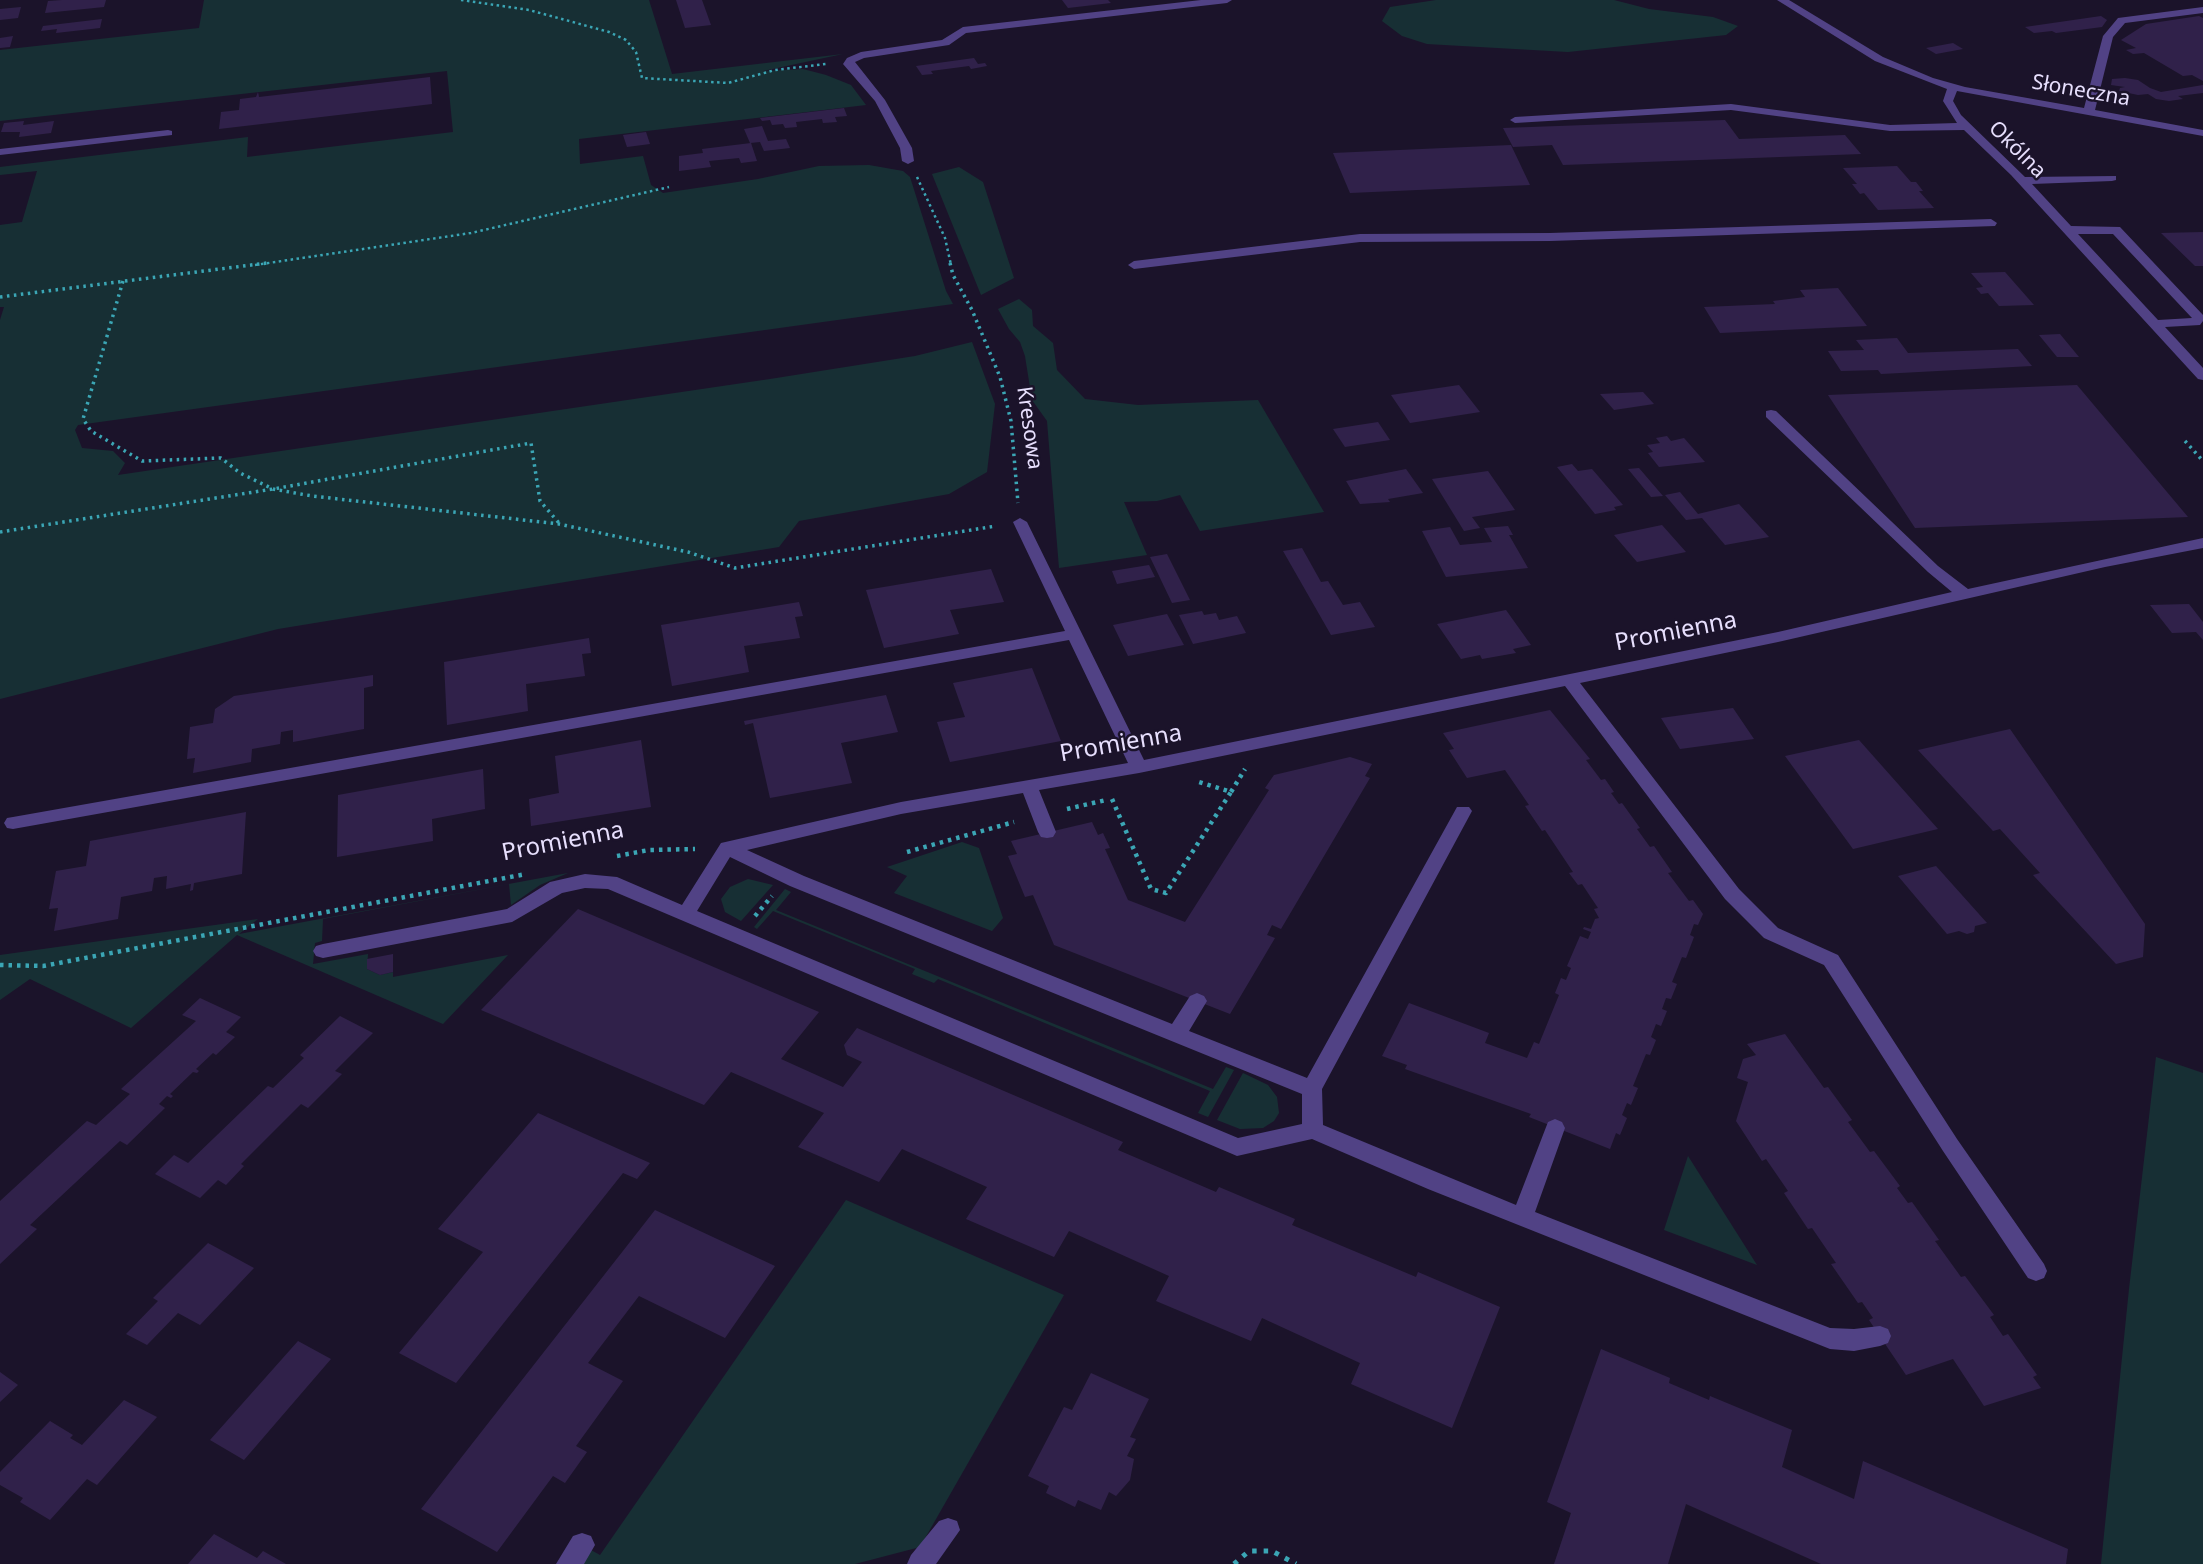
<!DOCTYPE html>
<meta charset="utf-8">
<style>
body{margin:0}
canvas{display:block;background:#1b132a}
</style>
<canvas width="2203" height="1564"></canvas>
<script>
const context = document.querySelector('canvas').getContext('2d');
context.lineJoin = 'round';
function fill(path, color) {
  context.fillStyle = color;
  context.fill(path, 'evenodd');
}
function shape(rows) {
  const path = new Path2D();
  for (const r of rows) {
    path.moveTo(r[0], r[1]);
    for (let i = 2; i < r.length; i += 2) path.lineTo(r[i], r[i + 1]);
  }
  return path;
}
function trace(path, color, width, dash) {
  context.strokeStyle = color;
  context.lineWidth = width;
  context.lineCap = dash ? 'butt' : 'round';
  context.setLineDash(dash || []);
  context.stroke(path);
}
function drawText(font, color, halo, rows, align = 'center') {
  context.font = font + ' "Noto Sans",sans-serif';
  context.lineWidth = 5;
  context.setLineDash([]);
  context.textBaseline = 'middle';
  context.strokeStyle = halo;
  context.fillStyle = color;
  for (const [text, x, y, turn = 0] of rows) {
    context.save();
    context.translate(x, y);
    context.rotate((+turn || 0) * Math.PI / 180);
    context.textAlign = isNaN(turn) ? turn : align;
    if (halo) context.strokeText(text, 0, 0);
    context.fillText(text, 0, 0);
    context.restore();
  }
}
fill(shape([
 [204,0,649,0,672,74,843,54,763,71,803,69,826,75,851,85,866,105,579,139,580,164,643,156,651,185,663,193,758,179,819,166,869,165,903,171,910,177,946,291,953,304,78,425,75,430,82,448,113,451,125,463,118,475,770,379,915,356,972,342,995,404,987,472,949,494,799,521,779,547,278,629,0,699,0,320,4,307,0,307,0,225,22,222,37,171,0,175,0,167,248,137,247,157,453,132,447,71,0,121,0,50,199,28],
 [1436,0,1614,0,1649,9,1713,17,1738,26,1726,35,1568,52,1427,44,1402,36,1382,21,1390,7],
 [959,167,983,182,1014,278,981,295,932,174],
 [1019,299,1032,310,1033,326,1053,343,1057,370,1085,399,1138,405,1258,400,1324,512,1200,531,1180,495,1157,501,1124,502,1147,555,1059,568,1047,421,1032,400,1025,356,1020,342,1009,329,998,309],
 [962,842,979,848,1003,918,992,931,894,893,907,876,887,867],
 [568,873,540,885,511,905,509,884,323,919,322,941,315,943,313,964,368,954,367,969,380,975,393,972,393,977,508,955,443,1024,237,935,131,1028,30,979,0,1000,0,955,258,919,239,934],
 [748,879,773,885,741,921,725,912,721,899,730,887],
 [785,889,791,892,776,910,1213,1089,1226,1067,1234,1070,1208,1117,1198,1113,1210,1091,938,979,934,983,912,974,915,969,773,911,757,929,754,927],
 [2156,1057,2203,1073,2203,1564,2101,1564,2129,1289],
 [1243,1073,1268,1085,1277,1097,1279,1113,1274,1121,1263,1128,1240,1129,1217,1120],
 [1688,1156,1757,1265,1664,1230],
 [846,1200,1064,1295,920,1547,855,1564,582,1564,591,1550,600,1555]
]), '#172f34');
fill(shape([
 [62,0,106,0,104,7,45,13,48,1],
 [676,0,702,0,711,25,685,28],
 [1062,0,1108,0,1111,3,1068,8],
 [21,7,18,18,0,20,0,9],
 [2101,16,2107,20,2102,27,2056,33,2052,31,2034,33,2025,27],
 [2199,16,2203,18,2203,81,2192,75,2183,76,2144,53,2133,54,2126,50,2136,48,2121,40,2146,24],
 [102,19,100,28,56,33,57,29,41,31,43,26],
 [13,36,10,47,0,48,0,38],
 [1953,43,1963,49,1936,54,1926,48],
 [974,58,978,64,985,63,987,66,971,69,969,66,931,71,933,74,922,75,916,66],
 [430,77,432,104,219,129,221,112,239,110,240,99,256,97,258,92,259,97],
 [2125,78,2138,80,2150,88,2161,92,2203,85,2203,93,2178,96,2183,99,2169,101,2156,99,2148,94,2138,95,2119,91,2120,88,2125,87,2111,85,2112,79],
 [844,108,847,116,835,117,837,122,823,123,822,119,796,122,797,127,785,128,783,124,772,125,770,120,762,121,760,118],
 [1725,120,1739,139,1845,135,1861,154,1563,165,1552,145,1513,147,1503,128],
 [24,121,23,125,54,121,51,133,19,137,20,132,1,132,4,123],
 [762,126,768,141,786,139,790,148,764,151,760,142,750,143,744,129],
 [646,132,650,144,627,147,623,135],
 [751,143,757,161,741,163,739,158,709,161,711,167,679,171,679,156,703,153,702,149],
 [1511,145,1530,185,1350,193,1333,153],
 [1897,166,1911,182,1916,182,1923,191,1919,191,1934,208,1878,210,1864,193,1860,194,1852,184,1857,184,1843,168],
 [2203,232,2203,266,2195,266,2161,233],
 [2005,272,2034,305,1999,306,1988,293,1981,294,1976,288,1983,287,1971,273],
 [1838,288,1867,326,1720,333,1704,307,1775,304,1773,301,1805,297,1800,290],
 [2060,334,2079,357,2057,357,2039,335],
 [1897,338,1908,353,2018,349,2032,366,1881,374,1878,370,1841,371,1828,351,1864,350,1856,340],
 [1459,385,1480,412,1410,423,1391,395],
 [2077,385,2188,517,1915,528,1828,395],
 [1643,392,1654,404,1614,410,1600,394],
 [1378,422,1390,440,1345,447,1333,429],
 [1667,436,1671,441,1684,438,1705,462,1659,467,1648,453,1653,452,1647,445,1660,443,1656,438],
 [1572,464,1578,471,1592,469,1623,505,1614,507,1616,510,1595,514,1557,467],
 [1639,468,1663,496,1651,497,1628,469],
 [1406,469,1423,493,1388,499,1390,502,1360,504,1346,481],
 [1488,471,1515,510,1472,517,1480,528,1464,531,1432,479],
 [1680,492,1698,514,1739,504,1769,537,1725,545,1702,518,1686,520,1665,495],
 [1662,525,1686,552,1637,562,1614,535],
 [1508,526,1513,535,1509,535,1528,568,1446,577,1422,531,1450,527,1460,545,1492,542,1484,528],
 [1302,548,1321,582,1328,581,1343,605,1360,602,1375,627,1331,635,1283,551],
 [1167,554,1190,600,1172,603,1150,557],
 [1149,565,1155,577,1117,584,1112,571],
 [991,569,1004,602,950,610,959,634,884,648,866,590],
 [799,602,803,616,795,617,800,638,744,646,749,672,672,686,661,625],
 [2189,604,2203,622,2203,640,2196,632,2172,633,2150,605],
 [1506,610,1531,645,1513,649,1516,653,1482,659,1480,655,1461,659,1437,624],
 [1202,611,1204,615,1216,613,1219,620,1237,616,1246,633,1193,644,1179,615],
 [1167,614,1184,645,1128,656,1113,625],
 [589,638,591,653,582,654,585,676,526,684,528,711,447,725,444,662],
 [1032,668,1061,741,950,762,937,722,965,717,953,683],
 [373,675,373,686,364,688,364,729,293,742,293,730,281,732,280,744,252,749,251,762,193,773,195,758,187,759,190,727,213,723,215,709,234,696],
 [886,695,898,732,841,743,852,783,770,798,753,723,745,725,744,721],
 [1733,708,1754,739,1680,749,1661,718],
 [1550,710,1590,759,1586,760,1601,780,1605,779,1614,792,1611,793,1619,804,1622,803,1640,828,1637,829,1650,847,1654,846,1672,872,1668,873,1689,901,1693,900,1703,914,1698,925,1694,924,1690,935,1694,937,1686,958,1682,957,1672,982,1677,984,1671,999,1666,998,1662,1009,1667,1011,1661,1026,1656,1024,1651,1037,1656,1040,1650,1055,1646,1054,1633,1086,1638,1088,1631,1105,1627,1103,1622,1115,1627,1118,1620,1135,1616,1133,1610,1149,1529,1117,1531,1114,1405,1069,1407,1065,1382,1056,1409,1003,1489,1033,1485,1043,1527,1058,1534,1042,1539,1044,1559,995,1555,993,1561,978,1566,980,1571,968,1567,966,1580,936,1588,939,1591,932,1583,929,1584,927,1591,929,1595,919,1599,918,1594,909,1598,908,1582,884,1578,885,1569,873,1573,872,1545,830,1542,831,1525,806,1529,805,1505,770,1467,778,1449,750,1454,749,1443,733],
 [2010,729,2145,924,2143,957,2116,964,2033,875,2040,873,2000,829,1993,831,1918,750],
 [641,740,651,807,531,826,529,799,559,793,555,756],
 [1859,740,1938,829,1853,849,1785,756],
 [1350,757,1372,764,1365,776,1370,778,1281,929,1272,925,1267,935,1275,938,1230,1014,1054,945,1033,895,1025,897,1008,856,1017,854,1011,841,1092,822,1098,835,1103,833,1110,848,1105,849,1128,900,1185,922,1269,790,1265,788,1274,775],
 [483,769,485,809,432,819,433,841,337,857,338,795],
 [246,812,242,874,194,883,193,890,190,891,191,884,166,889,167,876,154,878,152,891,121,897,118,919,54,931,58,908,49,909,56,871,86,866,90,841],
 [1936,866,1987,923,1975,926,1974,932,1967,934,1959,931,1947,934,1898,876],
 [578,909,819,1012,781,1059,843,1087,862,1062,847,1055,844,1045,857,1028,1123,1142,1118,1150,1216,1192,1219,1187,1295,1219,1292,1225,1416,1277,1418,1272,1500,1307,1452,1428,1351,1384,1360,1363,1262,1318,1251,1341,1156,1301,1169,1276,1069,1231,1054,1257,966,1219,987,1187,902,1149,879,1182,798,1147,824,1113,761,1085,731,1072,704,1105,481,1010],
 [393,954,393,972,380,975,367,969,367,959],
 [200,998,241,1017,226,1032,235,1037,216,1055,213,1053,196,1069,199,1071,197,1073,193,1072,170,1094,173,1096,171,1098,167,1096,159,1104,165,1108,127,1145,120,1141,30,1225,37,1229,0,1264,0,1201,87,1121,96,1125,130,1094,121,1089,196,1021,182,1015],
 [340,1016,373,1033,335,1071,342,1074,308,1108,301,1104,241,1164,244,1166,226,1185,218,1180,200,1198,155,1174,174,1155,188,1163,268,1086,273,1088,304,1058,300,1055],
 [1785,1034,1824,1088,1828,1087,1852,1120,1848,1122,1870,1152,1874,1151,1900,1186,1897,1188,1908,1203,1912,1202,1939,1240,1935,1241,1961,1277,1965,1276,1994,1315,1990,1317,2003,1336,2008,1334,2037,1375,2033,1377,2041,1388,1984,1406,1953,1359,1906,1375,1869,1320,1873,1318,1862,1302,1858,1303,1831,1264,1836,1263,1812,1228,1808,1229,1784,1193,1788,1191,1766,1159,1762,1161,1736,1121,1748,1082,1737,1078,1743,1059,1756,1055,1747,1044],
 [538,1113,650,1163,637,1179,623,1173,456,1383,399,1353,483,1252,438,1229],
 [655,1210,775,1266,725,1338,639,1296,588,1363,623,1381,576,1446,587,1452,565,1483,553,1476,497,1552,421,1509],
 [208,1243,254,1268,200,1325,178,1313,147,1345,126,1334,158,1301,153,1298],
 [298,1341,331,1359,244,1460,210,1440],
 [1601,1349,1670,1378,1669,1383,1709,1400,1710,1396,1792,1430,1782,1467,1854,1499,1863,1461,2068,1549,2066,1564,1821,1564,1686,1504,1668,1564,1554,1564,1571,1513,1547,1502],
 [0,1372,18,1385,0,1402],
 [1091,1373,1149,1399,1130,1437,1136,1439,1127,1456,1134,1459,1130,1480,1116,1496,1109,1492,1101,1510,1078,1500,1075,1507,1046,1493,1049,1486,1028,1476,1064,1407,1072,1410],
 [124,1400,157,1417,97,1485,87,1479,50,1520,20,1502,23,1498,0,1485,0,1472,50,1421,73,1435,70,1438,82,1445],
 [214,1534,257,1558,263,1551,286,1564,188,1564]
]), '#30214a');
trace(shape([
 [461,0,529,10,609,32,626,40,636,52,642,78,728,83,775,70,826,64],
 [917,177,945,238,951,265],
 [255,265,471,233,669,187]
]), '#3ba6b5', 2.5, [2.5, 3.5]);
trace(shape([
 [950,263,953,275,972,310,1000,377,1011,421,1018,503],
 [123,281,83,419,91,431,142,461,221,458,240,473,273,489,312,496,559,524,688,552,735,568,996,526],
 [0,297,267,263],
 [2185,441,2203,461],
 [0,532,273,489,531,443,540,501,559,523]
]), '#3ba6b5', 3.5, [2.5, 4.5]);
trace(shape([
 [1231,792,1245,769],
 [1112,799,1151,889,1166,893,1231,792,1196,781],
 [1067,809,1106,800],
 [907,852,1014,822],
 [617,856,649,850,695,849],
 [755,916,772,896],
 [0,965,43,966,526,874]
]), '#3ba6b5', 4.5, [3.5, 5]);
trace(shape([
 [1234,1564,1249,1551,1272,1551,1296,1564]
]), '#3ba6b5', 5, [4.5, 7]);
fill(shape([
 [1201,0,1232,0,1227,3,966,33,949,45,864,58,855,62,885,100,912,148,914,161,908,164,902,161,900,148,875,101,843,64,847,58,861,52,942,40,963,27,1201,0],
 [1777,0,1789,0,1883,57,1933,78,1965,87,2084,108,2103,36,2118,18,2203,7,2203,13,2125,23,2113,37,2095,110,2203,130,2203,136,1957,91,1953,101,1961,115,2025,177,2116,176,2116,180,2112,181,2032,184,2071,226,2120,227,2203,315,2203,321,2200,325,2165,327,2203,368,2203,380,2198,379,2011,175,1964,130,1890,131,1731,110,1515,123,1510,120,1515,117,1731,104,1890,125,1957,123,1943,101,1947,89,1875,61,1777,0],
 [2078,234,2113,234,2192,318,2158,320,2078,234],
 [168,130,172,131,172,135,0,155,0,149,168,130],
 [1991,219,1997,223,1995,226,1550,241,1360,242,1134,269,1128,265,1134,261,1360,234,1550,233,1991,219],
 [1771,410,1776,411,1938,566,1968,589,2203,538,2203,548,2105,567,1778,642,1580,683,1739,889,1778,928,1838,955,1957,1139,2044,1264,2047,1271,2044,1278,2036,1281,2028,1278,1943,1151,1824,965,1764,938,1725,899,1565,686,1139,773,1039,790,1056,832,1053,837,1047,838,1041,837,1038,832,1023,793,901,814,747,850,804,876,1172,1024,1190,996,1197,993,1204,996,1207,1001,1189,1031,1307,1078,1457,807,1469,807,1472,811,1322,1089,1323,1125,1516,1205,1548,1122,1555,1119,1562,1122,1565,1128,1535,1212,1830,1328,1854,1329,1880,1326,1888,1329,1891,1336,1888,1343,1880,1346,1854,1351,1830,1349,1428,1189,1312,1139,1237,1156,1230,1153,608,889,585,888,562,893,512,922,323,958,316,956,313,951,316,946,323,944,507,909,550,882,585,874,617,877,682,905,721,843,901,802,1128,763,1069,640,13,829,7,828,4,823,7,818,13,817,1065,631,1013,522,1020,518,1027,522,1144,760,1778,632,1952,592,1928,572,1766,417,1766,411,1771,410],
 [730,857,790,886,1302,1094,1302,1124,1238,1138,697,911,730,857],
 [948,1518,957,1521,960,1530,936,1564,907,1564,911,1555,939,1521,948,1518],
 [582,1533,591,1536,595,1545,584,1564,556,1564,573,1536,582,1533]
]), '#514285');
drawText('21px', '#e7dffd', '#1b132a', [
 ["Słoneczna",2081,91,10],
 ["Okólna",2017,150,45],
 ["Kresowa",1029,428,82]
]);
drawText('24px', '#e7dffd', '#1b132a', [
 ["Promienna",1676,632,-11],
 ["Promienna",1121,744,-10],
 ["Promienna",563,842,-11]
]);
</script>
